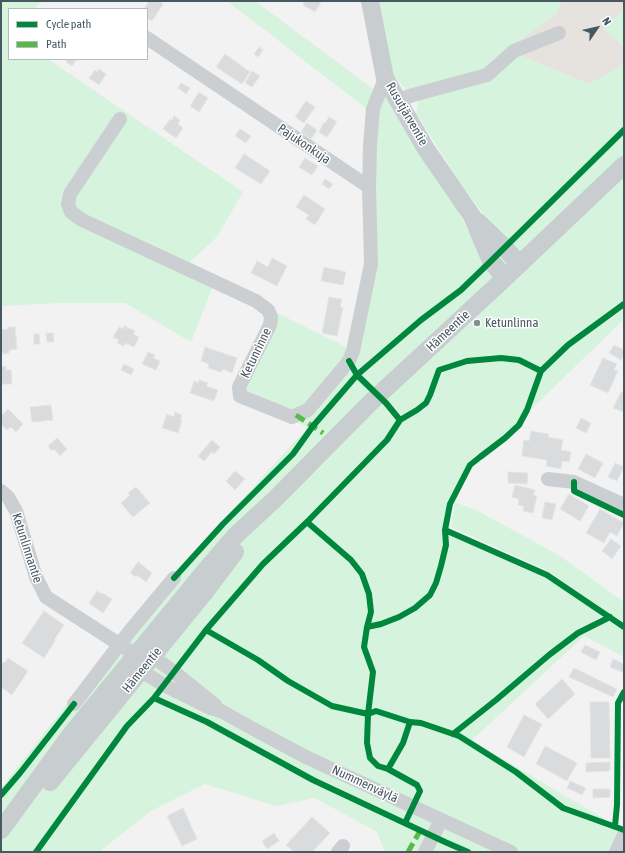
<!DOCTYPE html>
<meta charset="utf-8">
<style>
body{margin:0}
#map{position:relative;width:625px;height:853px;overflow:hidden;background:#f3f2f2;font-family:"Asap Condensed",sans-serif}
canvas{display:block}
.frame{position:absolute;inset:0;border:2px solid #475861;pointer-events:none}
.legend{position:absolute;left:8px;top:8px;width:140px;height:52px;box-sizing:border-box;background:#fff;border:1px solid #b5bcc0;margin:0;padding:5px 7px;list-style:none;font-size:12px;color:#475861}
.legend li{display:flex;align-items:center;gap:8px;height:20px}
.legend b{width:20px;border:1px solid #b5bcc0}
.north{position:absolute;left:577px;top:8px;width:40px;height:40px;-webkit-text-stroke:3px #fff;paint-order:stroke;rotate:56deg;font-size:11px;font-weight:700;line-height:16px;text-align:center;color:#475861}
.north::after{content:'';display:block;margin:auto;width:14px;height:18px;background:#475861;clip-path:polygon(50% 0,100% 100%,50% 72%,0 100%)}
</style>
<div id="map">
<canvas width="625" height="853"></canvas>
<div class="frame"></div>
<ul class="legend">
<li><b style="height:5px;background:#00873e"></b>Cycle path</li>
<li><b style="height:5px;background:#58b947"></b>Path</li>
</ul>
<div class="north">N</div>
</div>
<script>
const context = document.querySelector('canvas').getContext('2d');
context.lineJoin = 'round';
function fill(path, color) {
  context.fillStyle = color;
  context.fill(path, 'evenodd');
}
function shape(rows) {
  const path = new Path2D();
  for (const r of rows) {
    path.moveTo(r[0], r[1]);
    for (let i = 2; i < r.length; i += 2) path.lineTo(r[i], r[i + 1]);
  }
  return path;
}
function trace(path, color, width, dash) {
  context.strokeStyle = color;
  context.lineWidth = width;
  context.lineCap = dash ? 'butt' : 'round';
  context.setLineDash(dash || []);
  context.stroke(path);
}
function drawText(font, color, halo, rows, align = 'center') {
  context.font = font + ' "Asap Condensed",sans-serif';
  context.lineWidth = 3;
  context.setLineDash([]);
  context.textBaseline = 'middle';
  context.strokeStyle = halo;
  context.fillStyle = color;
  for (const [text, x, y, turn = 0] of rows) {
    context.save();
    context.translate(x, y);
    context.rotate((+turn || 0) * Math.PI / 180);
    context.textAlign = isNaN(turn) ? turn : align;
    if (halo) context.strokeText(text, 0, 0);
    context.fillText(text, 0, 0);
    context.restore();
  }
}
fill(shape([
 [1,1,43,1,34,9,9,9,9,59,48,59,243,192,217,237,188,264,213,286,191,342,125,303,59,303,1,306],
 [227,1,255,1,377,92,381,84,388,101,397,112,454,204,485,262,496,230,462,186,416,113,418,102,395,78,374,40,368,1,562,1,557,13,519,41,522,56,589,84,624,65,624,319,511,429,470,460,449,500,442,533,542,574,602,615,460,725,453,729,459,732,580,634,608,621,624,631,624,657,584,636,472,740,565,796,624,830,624,852,385,852,377,832,315,798,276,806,205,784,151,811,99,852,1,852,1,788,113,645,171,577,308,427,234,397,277,313,350,349,367,274,371,112],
 [624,10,624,47,606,31,598,19,614,19],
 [455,502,478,511,560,556,624,602,624,623,548,571,451,527]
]), '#d5f3dd');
fill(shape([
 [562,1,624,1,624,10,614,19,598,19,606,31,624,47,624,65,589,84,522,56,519,41,557,13]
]), '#e6e3de');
const building = shape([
 [149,1,159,1,163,4,152,21,147,18,147,9,144,9,149,1],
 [305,1,319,1,321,2,315,12,303,5,305,1],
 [259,47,263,50,258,57,254,54,259,47],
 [225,54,250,72,242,84,216,67,225,54],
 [68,59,77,59,72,66,66,62,68,59],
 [99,69,106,74,99,85,89,78,95,70,97,72,99,69],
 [252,71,260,76,252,87,245,83,252,71],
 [181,83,190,88,186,94,178,88,181,83],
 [199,92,208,98,199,112,190,106,199,92],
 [306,101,315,107,304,123,295,117,306,101],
 [174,116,180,120,178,124,183,128,176,138,163,129,170,119,172,120,174,116],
 [329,117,337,122,327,137,319,132,324,122,325,123,329,117],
 [307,123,317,130,311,139,301,132,307,123],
 [240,129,251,136,246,143,235,136,240,129],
 [244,154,270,171,261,184,235,168,244,154],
 [305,158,318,166,312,175,299,167,305,158],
 [325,179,333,184,329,189,322,184,325,179],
 [304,195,325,209,315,225,306,219,309,215,296,207,304,195],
 [272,258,287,266,277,286,251,273,257,261,268,267,272,258],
 [324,267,346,272,343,285,321,281,324,267],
 [329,297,342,299,340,307,343,308,337,336,322,333,329,297],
 [124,326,135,331,133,334,139,337,134,347,125,343,124,346,117,343,119,340,113,337,119,327,123,329,124,326],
 [8,327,15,327,17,349,9,350,9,353,3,354,3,351,1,352,1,330,8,329,8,327],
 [46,333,53,333,54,342,47,342,46,333],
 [34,334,39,334,40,344,34,344,34,334],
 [614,345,624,350,624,355,621,360,609,353,614,345],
 [205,347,237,358,232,373,223,369,221,372,208,368,209,364,201,361,205,347],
 [148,352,155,355,153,358,160,361,156,370,142,364,148,352],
 [603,358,617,364,614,370,618,371,608,393,590,385,603,358],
 [124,364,134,369,131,375,121,370,124,364],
 [6,366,6,370,11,370,12,384,1,384,1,367,6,366],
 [199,380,208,383,206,386,218,390,214,401,190,393,194,381,198,383,199,380],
 [621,392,624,393,624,412,613,408,621,392],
 [51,405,53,420,32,422,30,407,51,405],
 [8,409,23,424,16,432,11,427,7,430,1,424,1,416,8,409],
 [175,412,182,415,180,419,182,420,178,433,162,428,167,414,174,417,175,412],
 [581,418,591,423,586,433,576,428,581,418],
 [531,431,549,434,548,437,563,440,561,450,571,452,569,462,562,461,561,469,546,466,547,460,522,456,524,440,529,441,531,431],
 [57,438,67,449,60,456,54,449,52,451,48,446,57,438],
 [212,440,220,447,214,454,212,452,204,461,198,456,212,440],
 [586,454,603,463,595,478,578,469,586,454],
 [615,463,624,467,617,481,608,477,615,463],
 [235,471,245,479,235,490,226,481,235,471],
 [508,472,528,473,527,484,508,483,508,472],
 [515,485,535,490,533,495,537,496,533,513,523,511,524,506,518,505,519,499,512,497,515,485],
 [136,487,150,503,133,517,121,503,130,495,128,493,136,487],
 [569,494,589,506,580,521,560,509,569,494],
 [545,502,556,504,552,520,542,518,545,502],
 [600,509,624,523,617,536,610,532,604,543,586,533,600,509],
 [611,539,621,546,612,559,602,551,611,539],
 [138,562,152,573,146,582,137,575,136,577,130,573,138,562],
 [97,591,101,594,102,593,112,599,103,613,89,603,97,591],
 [44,611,64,625,54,640,55,641,44,658,22,643,44,611],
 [585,645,600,652,596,660,581,652,585,645],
 [8,658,28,671,12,695,1,687,1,678,3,675,1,673,1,666,3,662,5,663,8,658],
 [613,659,624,664,624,673,610,667,613,659],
 [574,668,617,689,613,697,569,677,574,668],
 [562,679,575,694,548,719,535,704,562,679],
 [590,702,609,702,610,758,591,758,590,702],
 [524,715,542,724,524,757,507,747,524,715],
 [545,746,577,763,567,781,536,764,545,746],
 [610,762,610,771,586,772,586,763,610,762],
 [570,781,586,788,582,795,567,788,570,781],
 [593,789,610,789,610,797,593,798,593,789],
 [183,808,197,839,182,846,167,816,183,808],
 [312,817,330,833,312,852,294,852,286,845,312,817],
 [274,833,279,841,267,849,262,841,274,833]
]);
fill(building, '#dadbdc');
trace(building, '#e4e4e5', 1);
trace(shape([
 [147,38,369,187,370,146,373,109,385,78],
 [398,100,413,95,487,75,514,51,559,33],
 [120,119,70,194,68,204,71,212,82,220,256,301,268,310,271,317,270,325,239,387,240,396,292,417,308,410,349,361,353,351,371,264,369,187],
 [548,479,574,482,624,505],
 [1,491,8,497,16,511,36,577,46,597,136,655,153,657,174,672,215,705],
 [138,661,141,671,164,685,210,708,221,711,257,731,308,758,511,852],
 [74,704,129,632,174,578],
 [338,852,343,846],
 [425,852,441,820],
 [616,852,624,835]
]), '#cbcfd2', 14);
trace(shape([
 [370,1,385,78,426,149,472,216,491,261,505,278],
 [477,221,505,248,519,264],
 [50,782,204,593,235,552],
 [1,830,72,733,205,571,235,536,275,499,369,404,505,278,624,165]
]), '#c8cdd0', 18);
trace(shape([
 [296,415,323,433],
 [408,852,420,831]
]), '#58b947', 5, [10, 5]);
trace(shape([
 [349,361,357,375,386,403,400,420],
 [574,482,574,491,624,515],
 [307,522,351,560,362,574,369,594,371,612,367,627,364,647,373,672,368,714,367,743,370,758,378,766,388,769,403,743,410,722],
 [445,530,547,575,624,627],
 [174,578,223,524,293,454,313,426,357,375,421,320,461,290,491,261,624,130],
 [367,627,381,624,399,617,415,608,430,595,436,583,441,566,446,545,445,530,450,504,470,465,480,457,505,438,519,425,527,410,541,371,568,345,624,304],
 [206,630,258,660,288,681,332,706,368,714,376,711,410,722,421,723,459,736,516,772,563,808,624,830],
 [154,698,207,722,313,780,445,842,468,852],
 [453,734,496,700,549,655,578,633,610,617],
 [388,769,417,785,420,791,405,823],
 [1,795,20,773,74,704],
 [615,826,617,805,618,703,624,692],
 [36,852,127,726,154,698,206,630,263,564,307,522,387,440,400,420,417,410,426,403,430,395,439,370,467,361,501,358,519,360,541,371]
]), '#00873e', 6);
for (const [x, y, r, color] of [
 [477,323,4,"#838e94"]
]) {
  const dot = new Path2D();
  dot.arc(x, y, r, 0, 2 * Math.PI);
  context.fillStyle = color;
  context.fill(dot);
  trace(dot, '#fff', 1.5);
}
drawText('13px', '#475861', '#fff', [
 ["Rusutjärventie",407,114,60],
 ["Pajukonkuja",304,144,34],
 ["Hämeentie",448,331,-43],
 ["Ketunrinne",256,353,-64],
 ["Ketunlinnantie",27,548,72],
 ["Hämeentie",142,670,-51],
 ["Nummenväylä",365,784,25]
]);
drawText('13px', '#475861', '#fff', [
 ["Ketunlinna",485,323]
], 'left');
</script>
